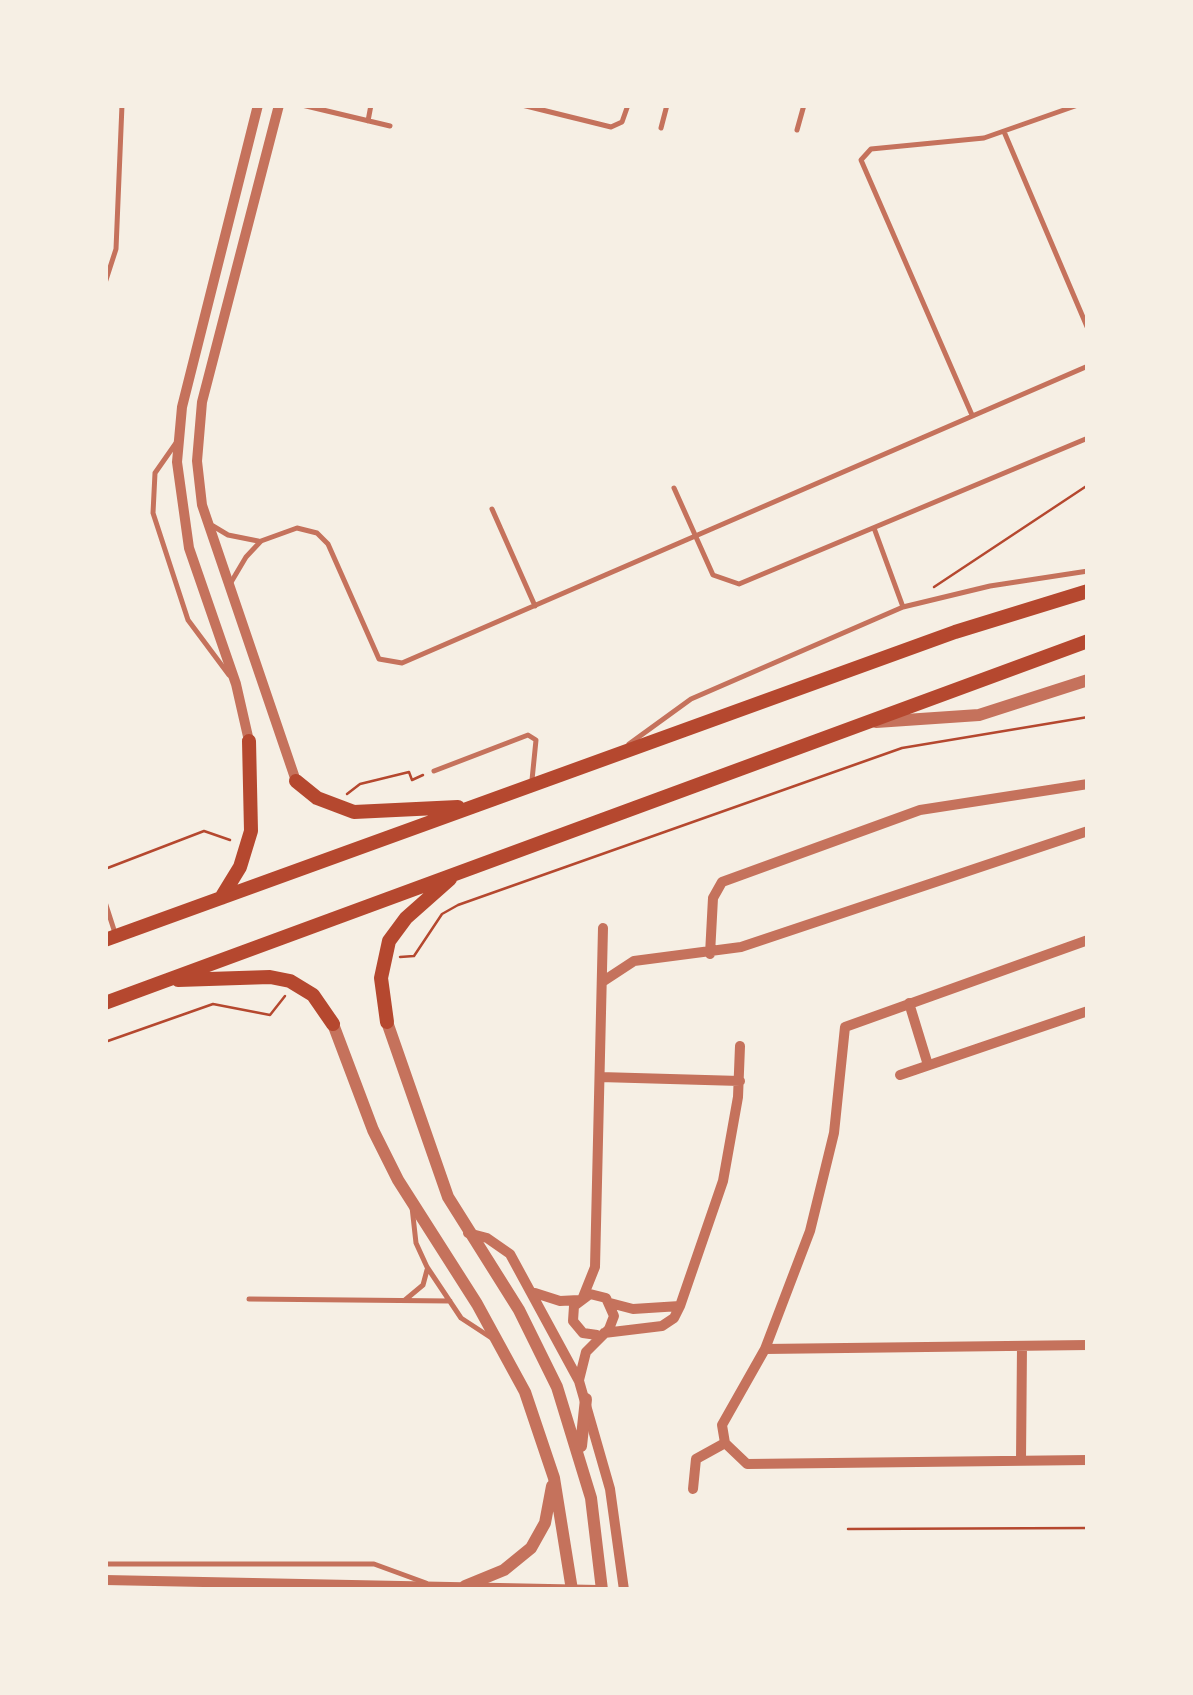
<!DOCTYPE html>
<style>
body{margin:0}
#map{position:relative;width:1193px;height:1695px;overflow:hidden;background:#f6efe4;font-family:Mulish,sans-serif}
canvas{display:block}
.frame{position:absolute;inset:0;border:108px solid #f6efe4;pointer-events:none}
</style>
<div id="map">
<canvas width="1193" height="1695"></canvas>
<div class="frame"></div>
</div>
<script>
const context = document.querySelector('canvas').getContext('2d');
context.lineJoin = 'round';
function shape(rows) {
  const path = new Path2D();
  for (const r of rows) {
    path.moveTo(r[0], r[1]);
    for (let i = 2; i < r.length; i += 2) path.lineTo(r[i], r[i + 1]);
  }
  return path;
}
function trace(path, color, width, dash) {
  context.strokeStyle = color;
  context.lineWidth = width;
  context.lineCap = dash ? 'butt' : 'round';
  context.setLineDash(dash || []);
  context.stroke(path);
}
trace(shape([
 [934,587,1088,485],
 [347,794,360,784,409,772,412,780,423,775],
 [105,869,204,831,230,840],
 [400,957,414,956,442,914,458,905,902,748,1088,717],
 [105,1042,213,1004,270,1015,285,996],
 [848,1529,1088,1528]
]), '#b5482f', 2.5);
trace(shape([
 [302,105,390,126],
 [522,105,611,127,622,122,628,105],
 [368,121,371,105],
 [661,128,667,105],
 [797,130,804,105],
 [1005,134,1088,329],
 [105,283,116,249,122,105],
 [972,415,861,160,871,149,984,138,1078,105],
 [176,443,155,473,153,513,188,620,229,675],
 [674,488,713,575,739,584,1088,438],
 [492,509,535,606],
 [213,526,228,535,258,541],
 [874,528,903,607],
 [230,584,246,557,261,541,297,528,317,533,328,544,379,659,402,663,1088,366],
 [629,744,691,699,903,607,990,586,1088,571],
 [434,771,528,735,536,740,532,780],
 [105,902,115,933],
 [412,1207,416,1243,427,1267,461,1318,490,1337],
 [249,1299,450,1301],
 [405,1300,423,1285,427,1270],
 [105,1564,374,1564,426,1583]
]), '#c5725c', 5);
trace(shape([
 [279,105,202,402,197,461,202,505,296,781],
 [249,741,236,684,189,548,177,462,182,407,258,105],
 [1088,940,845,1027,834,1133,810,1231,765,1349,722,1425,725,1443,747,1464,1088,1460],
 [710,954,713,898,722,882,920,810,1088,784],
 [602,982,634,961,741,947,1088,831],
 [909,1003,928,1065],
 [900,1075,1088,1011],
 [600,1077,740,1081],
 [468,1233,487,1238,510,1254,579,1381,610,1489,624,1590],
 [535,1293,560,1301,579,1300],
 [583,1297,595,1267,603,928],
 [610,1303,633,1309,680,1306],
 [604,1333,662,1326,674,1318,680,1306,723,1181,738,1097,740,1046],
 [765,1349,1088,1345],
 [579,1380,586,1352,609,1329,614,1316,606,1298,590,1294,574,1306,573,1321,583,1333,597,1335],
 [1021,1460,1022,1346],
 [693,1489,696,1459,725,1443],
 [105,1580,598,1590]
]), '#c5725c', 10);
trace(shape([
 [876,722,979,715,1088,680],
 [387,1022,448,1197,519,1310,557,1387,591,1498,602,1590],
 [333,1024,373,1130,398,1180,477,1304,525,1392,554,1478,572,1590],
 [581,1446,586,1399],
 [465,1586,504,1570,531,1548,545,1523,552,1486]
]), '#c5725c', 12);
trace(shape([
 [296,781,317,798,354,812,458,807],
 [221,898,240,867,251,831,249,741],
 [105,940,955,632,1088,591],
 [178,980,270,977,290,981,313,995,333,1024],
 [105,1003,1088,641],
 [387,1022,381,978,389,941,406,918,450,879]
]), '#b5482f', 14);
</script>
